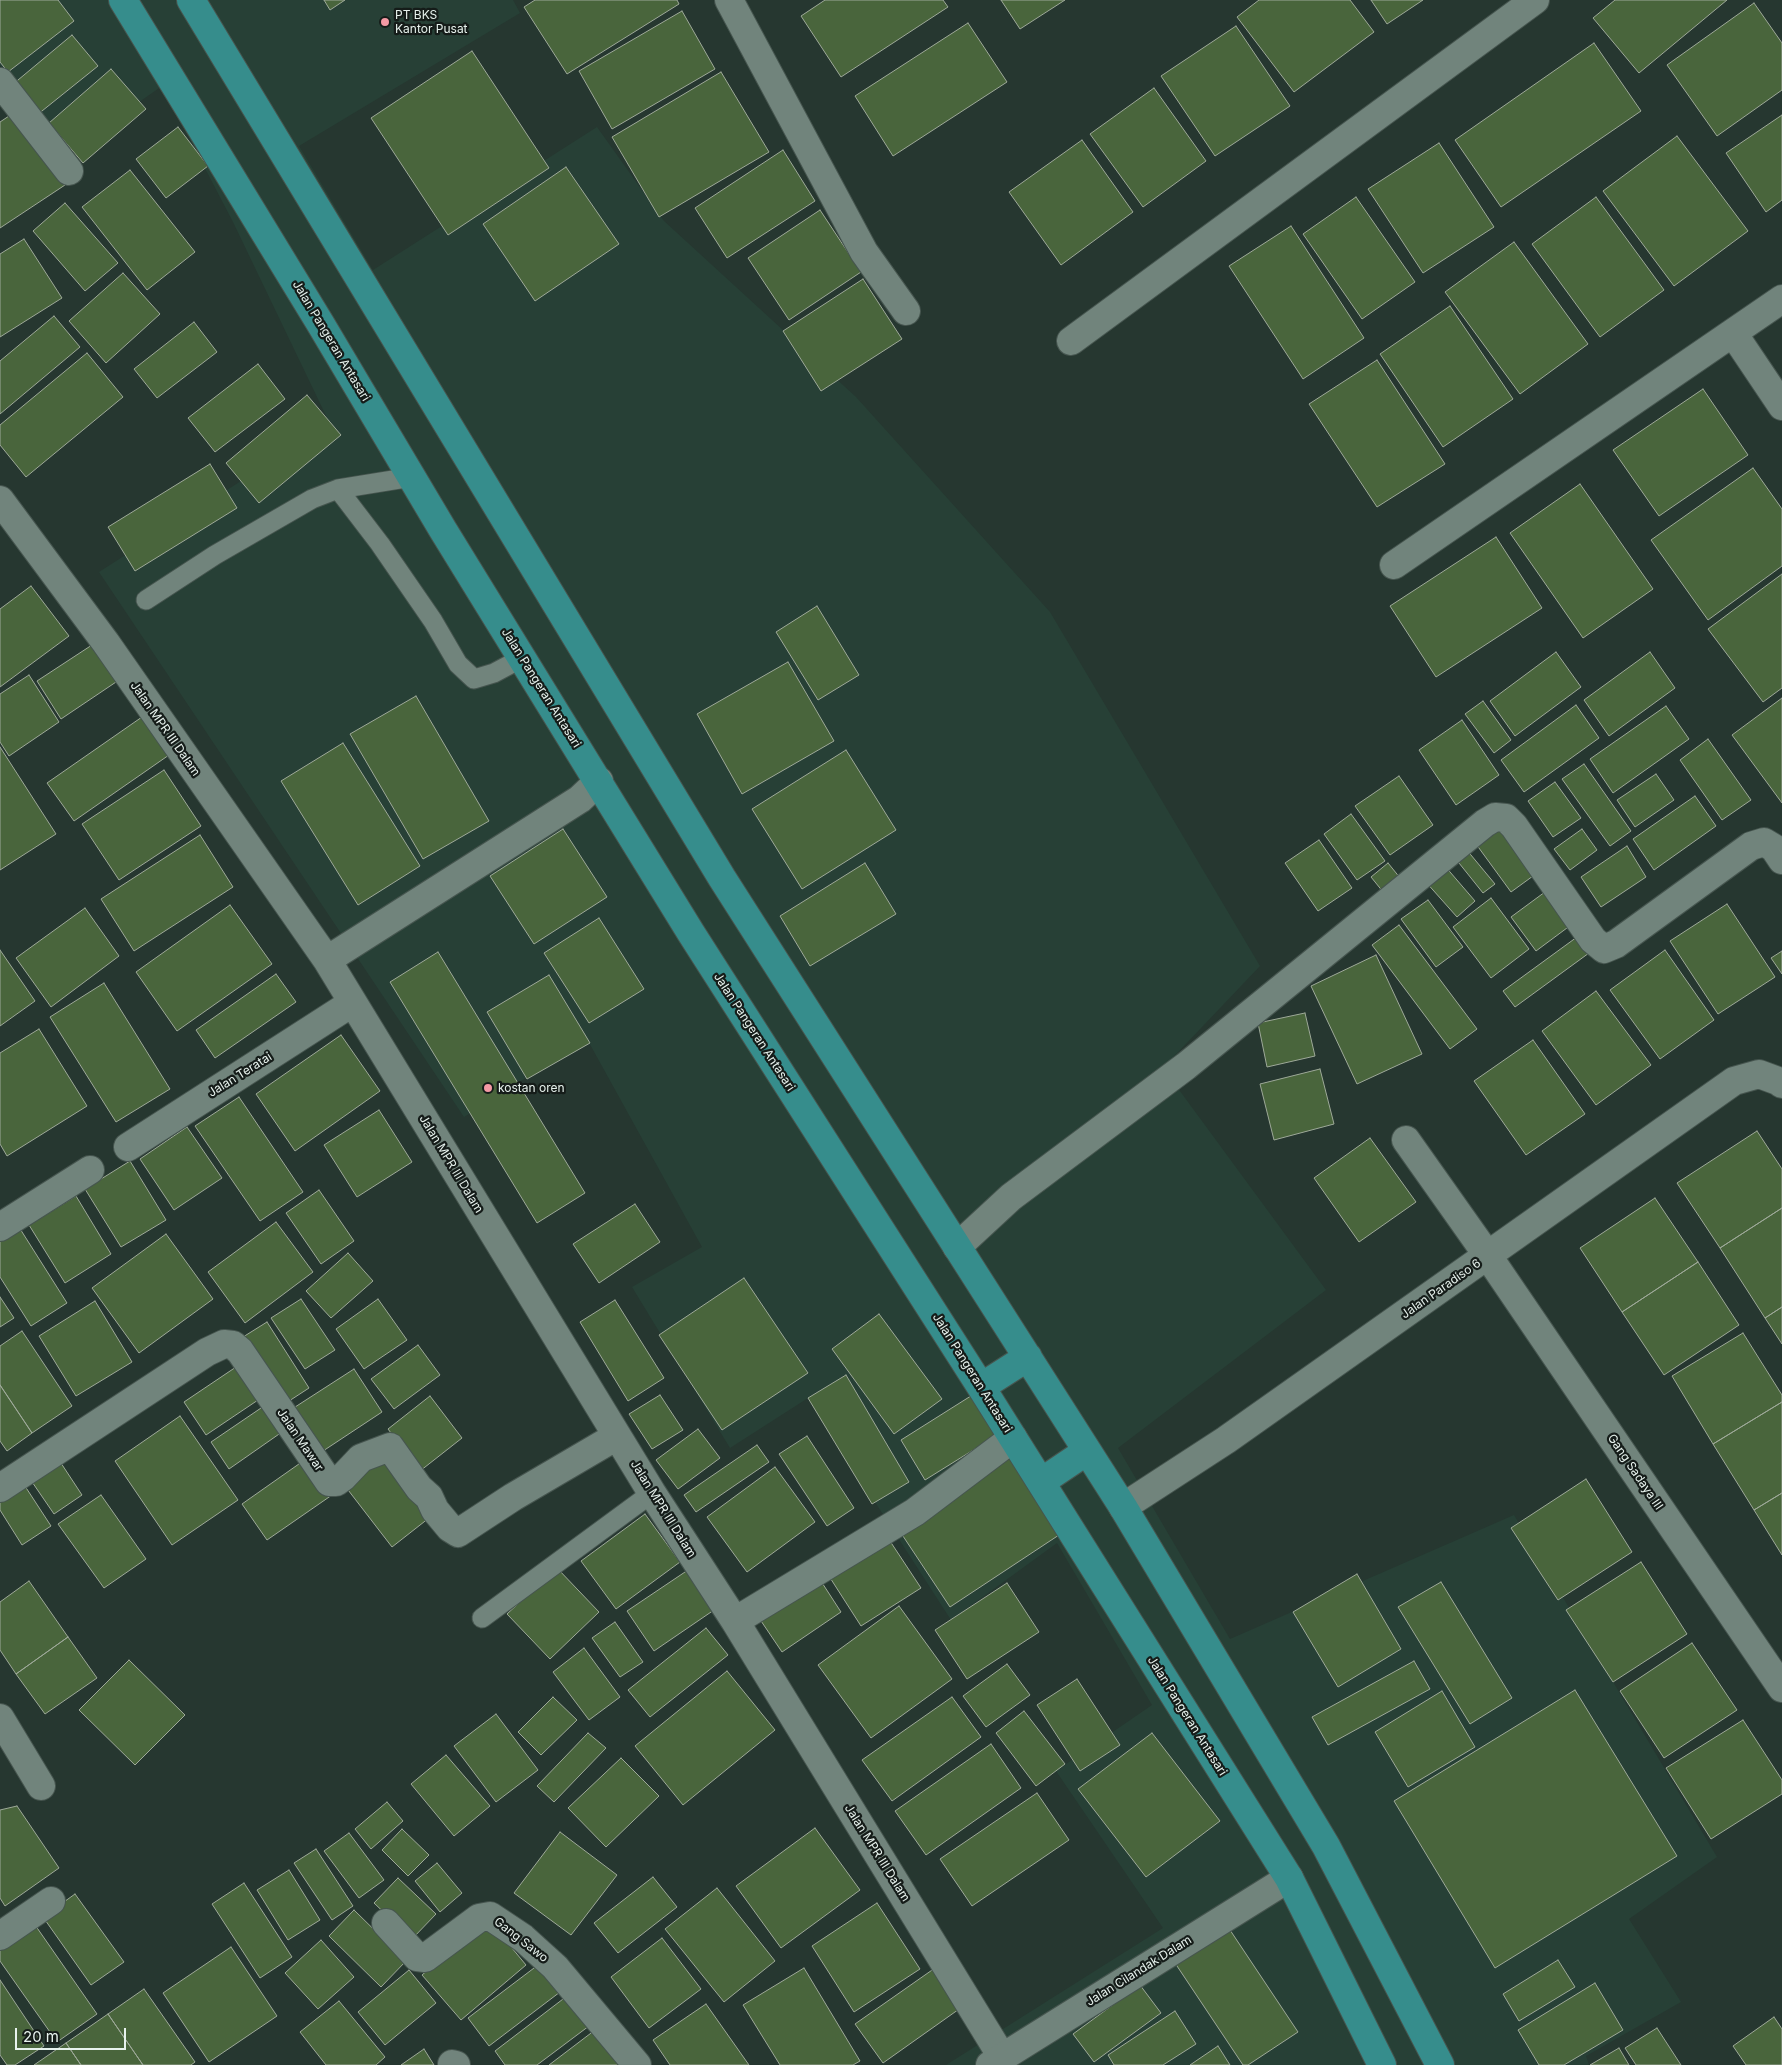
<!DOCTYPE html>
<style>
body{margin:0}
#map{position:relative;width:1782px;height:2065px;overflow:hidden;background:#263730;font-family:Inter,sans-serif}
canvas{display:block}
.scale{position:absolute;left:15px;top:2028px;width:111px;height:22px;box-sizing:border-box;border:2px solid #e7f2ed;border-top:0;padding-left:6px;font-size:15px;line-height:18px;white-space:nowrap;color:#e7f2ed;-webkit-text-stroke:4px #151c19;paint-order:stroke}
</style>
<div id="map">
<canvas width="1782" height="2065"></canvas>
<div class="scale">20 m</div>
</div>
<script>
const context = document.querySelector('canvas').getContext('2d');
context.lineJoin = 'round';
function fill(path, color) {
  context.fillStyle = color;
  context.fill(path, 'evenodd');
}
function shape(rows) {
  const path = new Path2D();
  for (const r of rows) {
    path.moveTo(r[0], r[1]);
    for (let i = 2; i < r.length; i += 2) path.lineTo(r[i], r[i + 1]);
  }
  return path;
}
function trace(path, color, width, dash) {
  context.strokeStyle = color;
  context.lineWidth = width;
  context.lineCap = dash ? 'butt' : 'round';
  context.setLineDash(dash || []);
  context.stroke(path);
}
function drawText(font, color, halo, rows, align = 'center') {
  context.font = font + ' Inter,sans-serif';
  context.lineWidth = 4.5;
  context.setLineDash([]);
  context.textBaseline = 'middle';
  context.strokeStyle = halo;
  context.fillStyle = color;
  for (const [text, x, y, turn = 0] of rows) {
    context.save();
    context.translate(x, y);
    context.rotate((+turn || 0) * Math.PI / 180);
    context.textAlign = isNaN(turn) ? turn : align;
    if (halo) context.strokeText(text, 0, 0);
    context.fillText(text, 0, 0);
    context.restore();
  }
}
fill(shape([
 [0,0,513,0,520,13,299,146,373,270,597,127,664,221,856,397,1050,612,1260,966,1163,1068,1326,1290,1118,1448,1230,1639,1514,1515,1717,1857,1629,1919,1681,2002,1586,2056,1589,2065,946,2065,1163,1928,1056,1771,1152,1705,1057,1543,951,1620,808,1398,730,1448,632,1287,702,1247,587,1039,464,1117,99,572,330,424,233,222,162,86,68,152,0,65]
]), '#274036');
const building = shape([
 [0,0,58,0,74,21,8,72,0,62,0,0],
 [324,0,345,0,330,10,324,0],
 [535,0,677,0,679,4,567,74,524,7,535,0],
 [825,0,943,0,948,7,841,77,801,16,825,0],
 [1001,0,1065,0,1020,29,1001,0],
 [1259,0,1350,0,1374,32,1294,92,1237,17,1259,0],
 [1371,0,1423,0,1387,24,1371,0],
 [1615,0,1727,0,1639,73,1593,18,1615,0],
 [1754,3,1782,43,1782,90,1717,136,1667,65,1754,3],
 [682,11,715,69,612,129,579,71,682,11],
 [968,23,1007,82,893,156,855,96,968,23],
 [1236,26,1290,106,1215,156,1161,76,1236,26],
 [72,35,98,66,37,115,12,85,72,35],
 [1594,43,1641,111,1501,207,1455,140,1594,43],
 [472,51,549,168,448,235,371,118,472,51],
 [111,69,146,109,83,163,49,123,111,69],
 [721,72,769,152,659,217,612,137,721,72],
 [1154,88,1206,161,1143,207,1090,134,1154,88],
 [15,112,65,185,0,228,0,122,15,112],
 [1782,115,1782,200,1766,212,1726,153,1782,115],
 [178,127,208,166,166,198,136,159,178,127],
 [1677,136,1748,231,1674,286,1603,191,1677,136],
 [1082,140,1133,212,1061,265,1009,192,1082,140],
 [1439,143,1494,227,1423,273,1368,189,1439,143],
 [783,150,815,201,727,258,695,208,783,150],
 [566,167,619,244,535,301,483,224,566,167],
 [130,170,195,252,147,290,82,207,130,170],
 [1356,197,1415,282,1362,319,1303,234,1356,197],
 [1596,197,1664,290,1600,337,1532,244,1596,197],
 [65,203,118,263,85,291,33,231,65,203],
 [820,210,861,272,789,320,748,258,820,210],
 [1291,226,1364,338,1303,379,1229,266,1291,226],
 [24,239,62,298,0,337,0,254,24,239],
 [1514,242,1588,344,1520,394,1445,292,1514,242],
 [123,273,160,314,106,363,69,321,123,273],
 [863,279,902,339,821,391,783,331,863,279],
 [1450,306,1513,399,1443,447,1380,354,1450,306],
 [54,316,80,347,0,414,0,361,54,316],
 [194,322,217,352,157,398,134,369,194,322],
 [87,353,123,397,26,477,0,445,0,425,87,353],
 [1377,360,1445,464,1377,507,1309,404,1377,360],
 [258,364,285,399,215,452,188,418,258,364],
 [1703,389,1748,455,1659,516,1613,450,1703,389],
 [307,395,341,435,259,503,226,463,307,395],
 [210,464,237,508,135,571,108,527,210,464],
 [1753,468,1782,509,1782,566,1708,620,1651,540,1753,468],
 [1580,484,1653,589,1583,638,1510,533,1580,484],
 [1496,537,1542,608,1436,677,1390,606,1496,537],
 [1782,574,1782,688,1763,702,1708,629,1782,574],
 [31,586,69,636,0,687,0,609,31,586],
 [817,606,859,675,818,700,776,632,817,606],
 [95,643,119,680,61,719,37,681,95,643],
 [1556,652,1581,687,1515,736,1490,701,1556,652],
 [1650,652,1675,688,1609,736,1584,700,1650,652],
 [788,662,834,741,742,794,697,714,788,662],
 [29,675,59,722,9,756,0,742,0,694,29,675],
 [416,696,489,821,423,859,350,734,416,696],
 [1782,698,1782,803,1732,735,1782,698],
 [1483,701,1511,740,1494,753,1465,714,1483,701],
 [1576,705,1599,738,1524,792,1501,760,1576,705],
 [1666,706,1689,739,1613,793,1590,759,1666,706],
 [142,717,169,755,74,821,47,783,142,717],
 [1462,720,1499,775,1456,805,1419,750,1462,720],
 [1708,739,1751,800,1722,820,1680,760,1708,739],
 [343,743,420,866,358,905,281,781,343,743],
 [0,747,56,834,0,870,0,747],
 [846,750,896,830,802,889,752,809,846,750],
 [1584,764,1631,831,1610,846,1562,779,1584,764],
 [164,770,201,826,119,880,82,824,164,770],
 [1656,774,1674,800,1635,827,1617,800,1656,774],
 [1399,776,1433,825,1390,855,1355,806,1399,776],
 [1555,782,1581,818,1553,837,1528,801,1555,782],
 [1695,796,1716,826,1654,870,1633,839,1695,796],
 [1351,814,1385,861,1357,880,1324,834,1351,814],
 [1499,828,1533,876,1511,892,1476,844,1499,828],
 [563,829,607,897,534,944,490,876,563,829],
 [1582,829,1597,850,1570,870,1554,849,1582,829],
 [200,835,233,887,134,951,101,899,200,835],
 [1319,840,1352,888,1318,911,1285,863,1319,840],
 [1627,846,1646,877,1601,907,1581,877,1627,846],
 [1466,849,1495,884,1483,893,1455,858,1466,849],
 [865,863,896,914,810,966,780,916,865,863],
 [1388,863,1405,884,1388,898,1371,877,1388,863],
 [1444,865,1475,901,1457,917,1425,881,1444,865],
 [1549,889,1575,922,1536,951,1511,917,1549,889],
 [1491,898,1529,949,1491,978,1453,927,1491,898],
 [1428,900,1463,947,1436,967,1401,919,1428,900],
 [1727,904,1775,977,1718,1014,1670,941,1727,904],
 [230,905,272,964,177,1031,136,972,230,905],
 [85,908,119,956,51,1007,16,958,85,908],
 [599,918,644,989,589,1023,544,953,599,918],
 [1399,925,1477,1029,1450,1049,1372,945,1399,925],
 [1577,937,1589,953,1515,1007,1503,991,1577,937],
 [0,950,35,1001,0,1026,0,950],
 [1665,950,1714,1020,1660,1059,1610,990,1665,950],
 [1782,951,1782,974,1771,958,1782,951],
 [438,952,585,1193,537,1223,390,982,438,952],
 [1376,955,1422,1054,1357,1084,1311,986,1376,955],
 [276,974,296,1002,215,1058,196,1030,276,974],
 [549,975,590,1043,527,1079,487,1012,549,975],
 [104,983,170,1089,116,1122,50,1017,104,983],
 [1596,991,1651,1065,1596,1105,1542,1031,1596,991],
 [1305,1013,1315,1056,1267,1067,1258,1023,1305,1013],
 [39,1029,87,1106,7,1156,0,1144,0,1053,39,1029],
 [341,1035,380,1091,295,1151,256,1094,341,1035],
 [1533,1040,1585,1114,1526,1155,1474,1081,1533,1040],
 [1320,1069,1334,1124,1274,1140,1260,1084,1320,1069],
 [239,1097,303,1192,260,1221,195,1126,239,1097],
 [379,1110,412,1162,357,1197,324,1145,379,1110],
 [187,1127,222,1178,174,1210,140,1159,187,1127],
 [1757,1131,1782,1169,1782,1208,1720,1248,1677,1183,1757,1131],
 [1370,1138,1416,1202,1359,1242,1314,1178,1370,1138],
 [130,1161,166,1220,121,1247,85,1189,130,1161],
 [319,1190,354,1241,321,1264,286,1213,319,1190],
 [76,1196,111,1254,65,1283,29,1225,76,1196],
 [1655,1198,1698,1262,1622,1312,1580,1248,1655,1198],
 [635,1204,660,1242,599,1283,573,1244,635,1204],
 [1782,1208,1782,1307,1765,1318,1720,1248,1782,1208],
 [276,1222,313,1272,245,1323,208,1272,276,1222],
 [17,1224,67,1303,31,1326,0,1277,0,1235,17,1224],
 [166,1234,213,1299,139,1353,92,1288,166,1234],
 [348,1253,373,1281,331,1318,306,1291,348,1253],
 [1698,1262,1739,1325,1664,1375,1622,1312,1698,1262],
 [744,1278,808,1373,722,1430,659,1335,744,1278],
 [0,1297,14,1318,0,1327,0,1297],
 [301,1299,335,1350,305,1369,271,1318,301,1299],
 [378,1299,407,1340,364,1369,336,1329,378,1299],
 [615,1300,664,1378,628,1401,580,1322,615,1300],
 [95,1301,132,1362,76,1396,39,1336,95,1301],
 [1782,1307,1782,1344,1765,1318,1782,1307],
 [879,1314,942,1399,894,1434,832,1349,879,1314],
 [267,1322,309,1388,286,1403,243,1337,267,1322],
 [22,1331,72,1406,32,1433,0,1385,0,1346,22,1331],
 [1743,1333,1782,1395,1782,1402,1713,1444,1672,1376,1743,1333],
 [418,1345,440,1375,394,1409,371,1379,418,1345],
 [239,1365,261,1398,206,1435,184,1402,239,1365],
 [354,1369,382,1412,320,1453,292,1409,354,1369],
 [846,1375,909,1482,872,1504,808,1398,846,1375],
 [0,1385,32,1433,7,1451,0,1441,0,1385],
 [974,1394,999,1434,925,1480,901,1440,974,1394],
 [660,1395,683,1430,652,1449,629,1414,660,1395],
 [430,1396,462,1438,420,1471,388,1429,430,1396],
 [1782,1402,1782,1493,1754,1510,1713,1444,1782,1402],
 [264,1406,282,1432,229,1469,211,1442,264,1406],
 [180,1416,238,1500,172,1545,115,1461,180,1416],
 [698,1429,720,1458,678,1489,656,1460,698,1429],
 [807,1436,854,1508,827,1526,779,1454,807,1436],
 [757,1445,769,1462,696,1512,684,1495,757,1445],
 [1009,1452,1062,1533,950,1607,897,1527,1009,1452],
 [57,1457,82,1495,54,1514,28,1476,57,1457],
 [382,1457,429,1518,392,1547,345,1486,382,1457],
 [306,1459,332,1495,267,1540,242,1504,306,1459],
 [775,1467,815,1522,747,1572,707,1517,775,1467],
 [1586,1479,1632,1552,1558,1600,1511,1528,1586,1479],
 [21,1480,51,1526,22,1545,0,1510,0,1494,21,1480],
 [1782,1493,1782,1555,1754,1510,1782,1493],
 [101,1495,146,1559,104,1588,58,1524,101,1495],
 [645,1514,680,1562,616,1609,581,1561,645,1514],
 [886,1535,921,1588,861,1626,827,1573,886,1535],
 [1641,1562,1687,1634,1613,1682,1566,1610,1641,1562],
 [557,1568,599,1612,550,1659,507,1614,557,1568],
 [688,1570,714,1610,654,1651,627,1611,688,1570],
 [1357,1574,1401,1649,1338,1687,1293,1612,1357,1574],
 [817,1575,841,1612,782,1652,757,1615,817,1575],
 [29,1581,68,1637,16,1674,0,1650,0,1602,29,1581],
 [1441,1582,1512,1698,1470,1724,1398,1607,1441,1582],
 [1007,1583,1039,1632,967,1679,935,1630,1007,1583],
 [899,1606,952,1679,871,1738,818,1665,899,1606],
 [615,1622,643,1662,620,1677,592,1638,615,1622],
 [706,1628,728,1655,650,1717,628,1690,706,1628],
 [68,1637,97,1678,45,1714,16,1674,68,1637],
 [1692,1643,1737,1710,1664,1758,1620,1691,1692,1643],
 [584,1648,620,1697,589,1720,553,1672,584,1648],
 [129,1660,185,1715,135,1765,79,1710,129,1660],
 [1414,1661,1430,1689,1328,1745,1312,1717,1414,1661],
 [1007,1664,1030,1695,986,1727,963,1696,1007,1664],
 [727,1671,775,1730,683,1805,635,1746,727,1671],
 [1077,1679,1120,1745,1080,1771,1037,1705,1077,1679],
 [1575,1690,1677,1856,1495,1968,1394,1801,1575,1690],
 [1442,1691,1475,1747,1408,1787,1375,1732,1442,1691],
 [553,1697,577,1720,541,1755,518,1732,553,1697],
 [952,1697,981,1737,892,1801,862,1760,952,1697],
 [1024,1711,1065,1764,1036,1786,996,1733,1024,1711],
 [496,1714,538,1770,496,1802,454,1746,496,1714],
 [1743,1720,1782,1780,1782,1794,1711,1839,1666,1768,1743,1720],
 [588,1733,606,1748,554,1802,537,1786,588,1733],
 [1152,1733,1220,1821,1146,1877,1078,1789,1152,1733],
 [991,1744,1021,1788,926,1855,895,1811,991,1744],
 [446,1755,490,1806,454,1836,411,1784,446,1755],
 [621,1758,659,1796,606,1847,568,1808,621,1758],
 [1037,1793,1069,1840,972,1906,940,1859,1037,1793],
 [387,1802,403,1821,371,1849,355,1829,387,1802],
 [17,1806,59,1868,5,1906,0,1898,0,1810,17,1806],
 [815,1828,860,1890,781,1948,736,1886,815,1828],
 [402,1829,429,1855,408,1876,382,1850,402,1829],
 [560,1832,617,1875,571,1935,514,1893,560,1832],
 [349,1833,384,1880,359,1898,324,1851,349,1833],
 [316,1849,353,1906,332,1920,294,1863,316,1849],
 [437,1863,462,1893,440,1912,415,1881,437,1863],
 [289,1870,320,1920,288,1940,257,1890,289,1870],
 [653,1877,677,1907,618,1953,594,1923,653,1877],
 [398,1878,436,1914,412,1939,374,1903,398,1878],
 [244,1883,292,1957,260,1978,212,1904,244,1883],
 [717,1888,775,1961,724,2002,665,1929,717,1888],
 [75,1894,124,1962,91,1985,43,1917,75,1894],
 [877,1903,920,1969,854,2012,812,1946,877,1903],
 [354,1910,406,1961,381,1987,329,1936,354,1910],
 [488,1919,526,1965,461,2020,422,1975,488,1919],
 [33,1922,97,2014,57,2042,0,1961,0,1945,33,1922],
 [1228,1927,1298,2032,1248,2065,1243,2065,1175,1963,1228,1927],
 [662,1938,701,1989,649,2028,611,1977,662,1938],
 [321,1940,354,1977,318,2009,285,1973,321,1940],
 [231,1947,277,2016,209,2062,163,1993,231,1947],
 [1558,1960,1575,1987,1519,2021,1503,1994,1558,1960],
 [538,1965,560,1992,489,2046,468,2018,538,1965],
 [804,1968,860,2061,853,2065,780,2065,743,2005,804,1968],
 [935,1968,962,2007,883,2063,855,2024,935,1968],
 [409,1970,436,2003,385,2045,358,2012,409,1970],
 [0,1980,44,2046,15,2065,7,2065,0,2055,0,1980],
 [1595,1983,1623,2030,1564,2065,1539,2065,1518,2030,1595,1983],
 [1140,1985,1161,2013,1094,2062,1073,2034,1140,1985],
 [144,1989,195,2062,191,2065,143,2065,108,2014,144,1989],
 [567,1996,589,2026,537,2065,505,2065,495,2051,567,1996],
 [339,2001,385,2057,376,2065,326,2065,300,2032,339,2001],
 [706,2004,749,2065,670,2065,653,2040,706,2004],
 [1175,2011,1196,2044,1163,2065,1114,2065,1108,2055,1175,2011],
 [108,2014,143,2065,81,2065,66,2043,108,2014],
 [1774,2017,1782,2029,1782,2065,1746,2065,1733,2046,1774,2017],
 [599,2027,627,2065,549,2065,599,2027],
 [1657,2028,1681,2065,1636,2065,1625,2048,1657,2028],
 [66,2043,81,2065,34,2065,66,2043],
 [1218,2046,1230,2065,1190,2065,1218,2046],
 [1619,2048,1629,2065,1590,2065,1619,2048],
 [424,2049,434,2065,401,2065,424,2049]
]);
fill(building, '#49653c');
trace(building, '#9ea999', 1);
const service = shape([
 [338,489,380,544,433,621,458,664,474,679,494,673,522,658],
 [146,600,215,555,312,499,338,489,412,477],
 [482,1618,652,1493]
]);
const minor = shape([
 [729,0,864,252,906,311],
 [0,82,69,171],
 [1733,333,1782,406],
 [1071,341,1535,0],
 [0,500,106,643,327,960,652,1493,735,1621,1002,2057],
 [1394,565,1782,299],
 [327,960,580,799,599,781],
 [1406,1140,1488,1256,1782,1688],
 [128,1147,352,1003],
 [0,1227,90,1170],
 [957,1247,1011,1197,1186,1066,1485,823,1495,817,1506,818,1514,826,1593,940,1604,949,1616,944,1751,846,1764,842,1774,848,1782,860],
 [0,1488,207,1352,224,1344,233,1345,240,1351,329,1482,336,1482,343,1477,361,1458,390,1447,419,1488,429,1497,435,1510,450,1528,458,1533,513,1497,617,1436],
 [1123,1507,1226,1440,1734,1081,1759,1074,1778,1081,1782,1084],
 [735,1621,915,1512,1013,1438],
 [0,1718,41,1786],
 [386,1923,417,1957,425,1958,479,1918,490,1916,523,1938,555,1967,637,2065],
 [0,1936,51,1901],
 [452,2064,456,2065]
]);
const tertiary = shape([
 [990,2065,1289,1878]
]);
const primary = shape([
 [123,0,320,323,443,530,691,933,981,1387,1289,1878,1382,2065],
 [191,0,722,878,1123,1507,1326,1846,1440,2065],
 [981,1387,1028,1357],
 [1041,1482,1087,1451]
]);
trace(service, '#46554f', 21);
trace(minor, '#46554f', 30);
trace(tertiary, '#46554f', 30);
trace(primary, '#46554f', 30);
trace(service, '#71847c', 19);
trace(minor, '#71847c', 28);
trace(tertiary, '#71847c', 28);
trace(primary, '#368d8c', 28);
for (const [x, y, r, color] of [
 [385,22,5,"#f49aa4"],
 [488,1088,5,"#f49aa4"]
]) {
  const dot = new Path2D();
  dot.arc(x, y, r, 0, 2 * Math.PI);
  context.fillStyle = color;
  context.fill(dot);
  trace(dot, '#151c19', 2);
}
drawText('12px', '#e7f2ed', '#151c19', [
 ["PT BKS",395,15],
 ["Kantor Pusat",395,29],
 ["kostan oren",498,1088]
], 'left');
drawText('12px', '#e7f2ed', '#151c19', [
 ["Jalan Pangeran Antasari",331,341,59],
 ["Jalan Pangeran Antasari",541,688,58],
 ["Jalan MPR III Dalam",165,729,55],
 ["Jalan Pangeran Antasari",754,1032,57],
 ["Jalan Teratai",240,1075,-32],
 ["Jalan MPR III Dalam",451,1164,59],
 ["Jalan Paradiso 6",1441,1289,-35],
 ["Jalan Pangeran Antasari",972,1373,58],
 ["Jalan Mawar",300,1440,56],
 ["Gang Sadaya III",1635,1472,56],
 ["Jalan MPR III Dalam",663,1509,58],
 ["Jalan Pangeran Antasari",1187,1716,58],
 ["Jalan MPR III Dalam",877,1853,58],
 ["Gang Sawo",521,1940,38],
 ["Jalan Cilandak Dalam",1139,1971,-32]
]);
</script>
